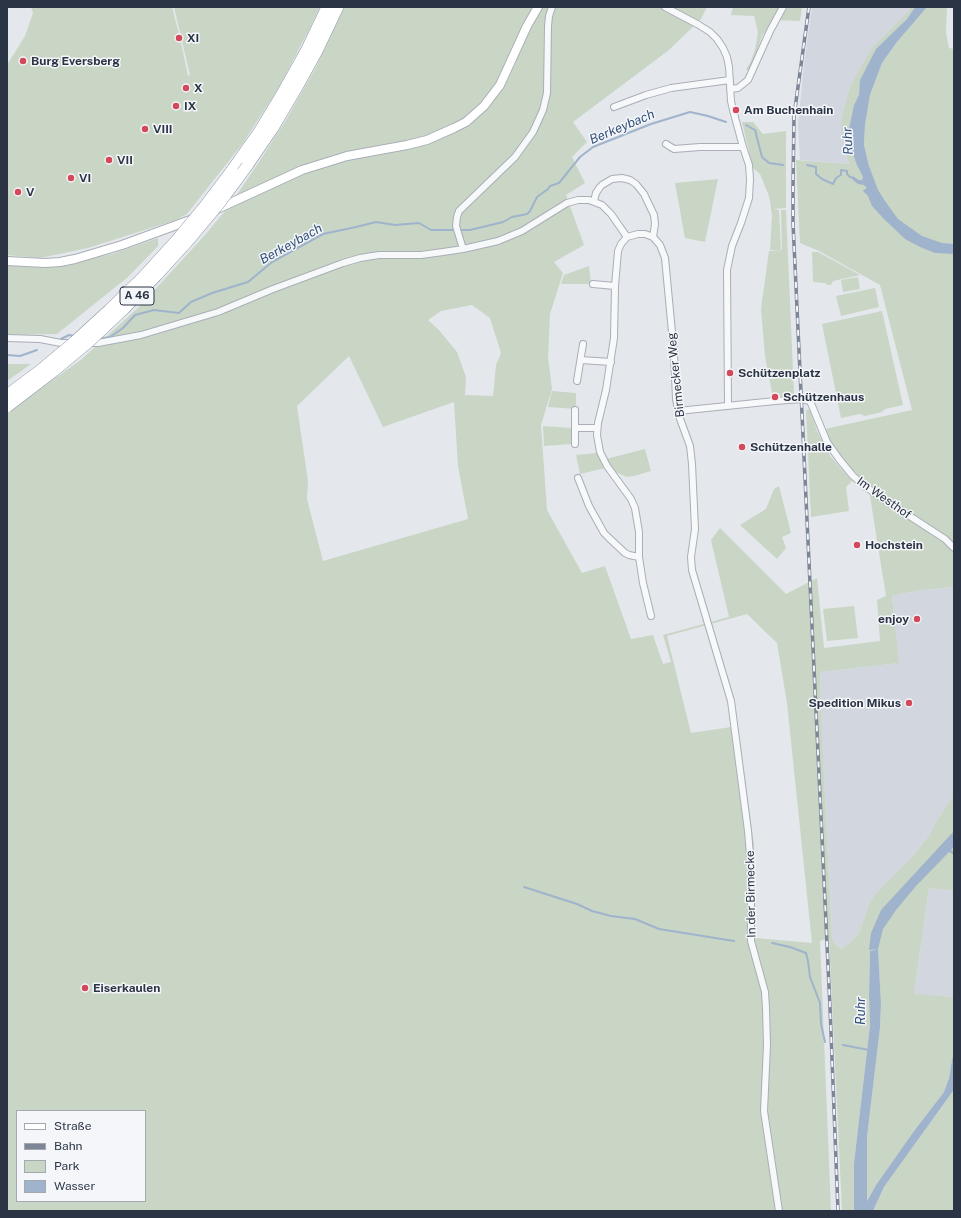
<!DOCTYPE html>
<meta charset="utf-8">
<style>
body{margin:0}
#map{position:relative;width:961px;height:1218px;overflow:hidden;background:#e4e7ec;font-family:"Public Sans",sans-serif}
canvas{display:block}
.frame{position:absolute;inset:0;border:8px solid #2b3445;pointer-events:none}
.legend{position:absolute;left:16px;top:1110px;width:130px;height:92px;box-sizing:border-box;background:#f4f6f9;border:1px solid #a4a8b1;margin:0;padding:5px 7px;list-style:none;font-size:12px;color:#2b3445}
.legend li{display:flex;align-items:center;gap:8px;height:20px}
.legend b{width:20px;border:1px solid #a4a8b1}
</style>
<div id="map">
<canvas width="961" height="1218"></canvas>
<div class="frame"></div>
<ul class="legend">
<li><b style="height:5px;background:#fff"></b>Straße</li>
<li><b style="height:5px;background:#7d8696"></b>Bahn</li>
<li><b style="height:11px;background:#c9d6c5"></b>Park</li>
<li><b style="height:11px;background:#9fb4cc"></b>Wasser</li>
</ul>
</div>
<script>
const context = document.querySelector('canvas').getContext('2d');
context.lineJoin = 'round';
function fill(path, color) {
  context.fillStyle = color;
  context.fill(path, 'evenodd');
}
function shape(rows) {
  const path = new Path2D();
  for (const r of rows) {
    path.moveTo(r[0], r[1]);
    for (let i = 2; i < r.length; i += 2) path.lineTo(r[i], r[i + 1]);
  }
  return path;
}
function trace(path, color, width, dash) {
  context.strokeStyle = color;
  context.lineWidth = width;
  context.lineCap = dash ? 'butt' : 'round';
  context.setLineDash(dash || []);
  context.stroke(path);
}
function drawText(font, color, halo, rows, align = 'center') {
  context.font = font + ' "Public Sans",sans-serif';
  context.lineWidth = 3;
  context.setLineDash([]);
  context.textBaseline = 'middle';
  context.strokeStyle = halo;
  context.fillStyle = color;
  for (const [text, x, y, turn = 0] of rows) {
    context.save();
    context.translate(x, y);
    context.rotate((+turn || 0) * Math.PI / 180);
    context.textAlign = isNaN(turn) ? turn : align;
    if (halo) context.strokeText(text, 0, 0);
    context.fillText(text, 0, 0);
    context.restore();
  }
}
fill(shape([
 [812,7,911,7,907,13,843,143,849,164,800,160,798,126,804,64],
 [954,587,954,795,937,820,930,834,913,856,876,893,870,902,859,933,851,942,843,949,834,943,832,937,822,736,820,672,898,663,892,596,921,590],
 [929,888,954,891,954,997,914,995]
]), '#d2d6de');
fill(shape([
 [31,7,172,7,180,38,188,76,190,75,174,7,320,7,309,30,278,89,243,143,187,214,176,220,88,248,40,258,7,255,7,65,25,36,33,13],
 [344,7,538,7,501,78,507,81,515,64,524,39,541,7,707,7,701,19,669,50,573,122,587,142,572,157,585,183,566,195,584,245,554,262,563,273,550,314,548,357,552,389,541,425,547,510,582,573,605,566,631,639,653,635,663,664,671,662,663,635,729,617,711,540,720,528,786,594,817,578,824,648,880,641,877,600,886,596,868,484,850,468,834,448,825,429,912,410,880,285,819,251,800,243,796,160,849,164,843,143,841,122,850,87,872,48,907,13,911,7,915,7,907,19,876,49,860,80,859,95,854,105,849,129,869,166,864,145,865,125,870,95,882,63,897,42,927,7,947,7,946,33,949,48,954,49,954,587,921,590,892,596,899,663,820,672,822,736,832,937,834,943,842,949,851,942,859,933,870,902,876,893,913,856,930,834,937,820,954,795,954,891,929,888,914,994,954,997,954,1048,949,1078,944,1092,914,1131,876,1185,866,1202,867,1137,880,1028,881,1003,878,949,870,951,869,995,870,1025,854,1163,854,1211,842,1211,829,938,820,941,831,1211,7,1211,7,413,82,359,141,305,205,235,225,211,302,173,366,150,236,196,261,159,286,120,316,67],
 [472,305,490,318,501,353,496,365,493,396,465,395,466,377,457,352,439,330,428,320,441,311],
 [349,356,383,427,454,402,458,466,468,519,323,561,307,499,308,481,297,406],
 [747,614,777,643,787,703,812,943,755,938,755,873,754,844,738,726,691,733,667,636],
 [17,1111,145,1111,145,1201,17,1201],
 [733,7,802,7,800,21,773,20,762,36,750,71,746,69,750,63,755,50,758,32,754,16,731,15],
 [742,122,753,122,763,134,786,131,786,208,773,209,779,210,781,250,770,250,772,215,769,196,760,174,753,168],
 [718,179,705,242,685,238,675,183],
 [781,210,786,210,794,395,780,396,779,393,772,393,765,356,761,309,769,251,782,250],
 [158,238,158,246,128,277,57,334,7,335,7,264,62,265,112,254],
 [812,252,818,252,860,275,833,281,831,285,828,285,825,283,813,282],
 [589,266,591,284,561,284,564,275],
 [858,277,860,289,843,292,841,280],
 [875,288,879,307,841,316,836,296],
 [882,311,903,405,885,409,882,412,865,416,860,414,841,418,822,324],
 [7,364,31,364,7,381],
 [552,391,576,393,576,409,548,407],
 [806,410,810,410,817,431,831,457,852,481,846,487,849,511,811,517],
 [543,426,572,428,572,444,544,446],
 [645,449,651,471,634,476,627,477,616,472,606,459],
 [597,453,605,468,580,474,576,455],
 [779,486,791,533,782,537,786,548,777,559,740,525,766,509,774,489],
 [854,606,858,638,827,641,823,609],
 [954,1088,954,1211,873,1211,884,1187,953,1091]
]), '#c9d6c5');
fill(shape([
 [915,7,927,7,897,42,882,63,870,95,865,125,864,145,869,166,878,190,885,201,898,219,922,236,942,243,954,244,954,254,935,253,920,247,905,239,884,219,872,206,868,196,864,192,863,190,866,189,866,187,864,185,858,184,853,180,852,176,859,180,862,180,863,177,857,165,850,146,849,129,854,105,859,95,860,80,876,49,907,19],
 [954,831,954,846,951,850,954,852,954,855,949,852,916,886,896,910,883,929,878,949,869,950,871,933,881,910],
 [878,949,881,1003,880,1028,867,1137,867,1201,876,1185,914,1131,944,1092,949,1078,954,1048,954,1088,953,1091,884,1187,873,1211,854,1211,854,1163,870,1025,869,995,870,951]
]), '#9fb4cc');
trace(shape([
 [746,125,755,130,762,157,769,163,783,165],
 [807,165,816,167,816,174,822,179,833,184,836,178,841,175,841,170,847,171,847,174,850,177,854,178],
 [61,339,69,335,74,336],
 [98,339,110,337,123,328,135,315,154,310,179,313,191,302,212,293,248,282,272,262,323,234,356,227,376,222,395,225,419,223,431,230,470,230,503,222,512,217,527,214,530,211,537,197,548,189,550,186,559,183,580,157,593,147,651,124,690,112,708,116,726,122],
 [7,355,20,356,37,350],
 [524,887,577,904,592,911,611,916,635,919,659,929,734,941],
 [772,943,790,947,806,953,808,961,810,977,820,1003,821,1024,825,1042],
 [843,1045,869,1050]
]), '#9fb4cc', 2);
const street = shape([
 [665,7,699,25,710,32,717,39,723,48,727,57,729,67,731,101,733,110,743,147,749,165,750,179,749,198,741,223,732,246,727,270,728,405],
 [730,89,738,88,748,80,770,31,783,7],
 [614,107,646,95,671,88,730,80],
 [666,144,674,149,700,147,743,147],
 [594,201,596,193,600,187,602,185,612,179,622,178,630,180,636,184,644,194,654,215,655,224,653,237,660,245,665,258,674,353,676,399,679,416,690,446,692,464,695,529,691,557,692,570,731,701,748,831,751,867,751,941,765,992,766,1008,767,1045,764,1111,779,1211],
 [463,249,456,226,457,217,459,211,515,157,533,132,543,110,547,93,548,26,549,16,552,7],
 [593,284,615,286],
 [7,338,40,339,61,343,71,343],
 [88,343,98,343,141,335,218,312,273,289,343,263,360,258,379,255,421,255,443,252,463,249,498,241,522,231,567,203,578,200,589,200,602,205,611,214,627,237],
 [581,360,611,362],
 [577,381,583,344],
 [575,410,575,428],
 [678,411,775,401,802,399,810,401,827,442,839,459,853,476,866,487,888,502,945,539,954,548],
 [575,444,575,428,597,428],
 [578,478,589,506,604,533,609,538,625,553,629,555,639,557],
 [651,616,643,583,639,557,639,532,635,508,631,499,607,466,600,452,597,435,598,423,606,390,614,338,615,286,618,251,621,244,627,237,638,234,645,234,653,237]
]);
const secondary = shape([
 [215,210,302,170,347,156,407,145,427,140,454,128,466,122,484,106,500,85,527,26,538,7],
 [7,261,45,263,60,262,75,259,122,245,193,219]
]);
const highway = shape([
 [247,166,273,128,296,89,318,49,338,7],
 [232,170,259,132,283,92,306,51,327,7]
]);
trace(street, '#a9aeb7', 8);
trace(secondary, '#a9aeb7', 10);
trace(highway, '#8b94a3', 12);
trace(street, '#f7f8fa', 6);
trace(secondary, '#fff', 8);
trace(highway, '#fff', 11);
const rail = shape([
 [809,7,794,116,793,187,793,223,830,1007,838,1211]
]);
trace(rail, '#7d8696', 3.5);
trace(rail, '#f4f6f9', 2, [6]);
const highwayBridge = shape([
 [7,395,38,372,74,342,109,310,142,278,174,243,204,207,232,170],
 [7,407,54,371,90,341,124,309,157,275,189,240,219,204,247,166]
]);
trace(highwayBridge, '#8b94a3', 12, []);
trace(highwayBridge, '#fff', 11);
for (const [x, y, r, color] of [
 [179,38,4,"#d1495b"],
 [23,61,4,"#d1495b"],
 [186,88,4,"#d1495b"],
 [176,106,4,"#d1495b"],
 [736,110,4,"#d1495b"],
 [145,129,4,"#d1495b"],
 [109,160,4,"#d1495b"],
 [71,178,4,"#d1495b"],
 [18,192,4,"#d1495b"],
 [730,373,4,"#d1495b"],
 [775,397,4,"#d1495b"],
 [742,447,4,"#d1495b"],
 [857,545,4,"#d1495b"],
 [917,619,4,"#d1495b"],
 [909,703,4,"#d1495b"],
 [85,988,4,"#d1495b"]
]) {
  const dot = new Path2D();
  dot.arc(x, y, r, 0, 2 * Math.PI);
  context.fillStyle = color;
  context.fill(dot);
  trace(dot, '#f4f6f9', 1.5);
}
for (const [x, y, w] of [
 [137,296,34]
]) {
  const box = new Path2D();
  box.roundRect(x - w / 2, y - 9, w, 18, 3);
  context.fillStyle = '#f4f6f9';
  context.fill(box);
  trace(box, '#2b3445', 1);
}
drawText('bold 11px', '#2b3445', null, [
 ["A 46",137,296]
]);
drawText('bold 12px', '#2b3445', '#f4f6f9', [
 ["XI",187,38],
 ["Burg Eversberg",31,61],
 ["X",194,88],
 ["IX",184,106],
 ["Am Buchenhain",744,110],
 ["VIII",153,129],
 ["VII",117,160],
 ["VI",79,178],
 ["V",26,192],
 ["Schützenplatz",738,373],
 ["Schützenhaus",783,397],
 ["Schützenhalle",750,447],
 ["Hochstein",865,545],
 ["enjoy",909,619,"right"],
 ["Spedition Mikus",901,703,"right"],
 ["Eiserkaulen",93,988]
], 'left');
drawText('12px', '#2b3445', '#f4f6f9', [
 ["Birmecker Weg",676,375,-96],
 ["Im Westhof",884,498,35],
 ["In der Birmecke",751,894,-91]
]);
drawText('italic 13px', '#34527a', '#f4f6f9', [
 ["Berkeybach",622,127,-23],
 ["Ruhr",848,141,-93],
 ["Berkeybach",291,244,-29],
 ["Ruhr",861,1011,-90]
]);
</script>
